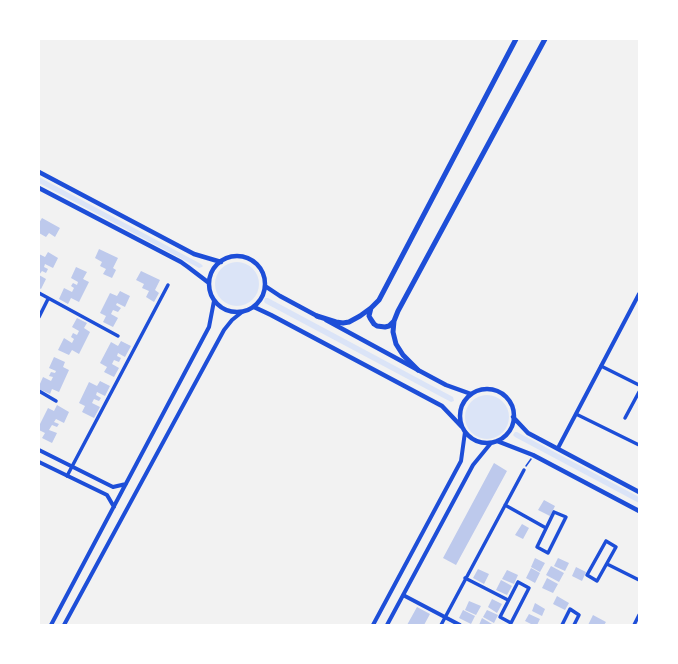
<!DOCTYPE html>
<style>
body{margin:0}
#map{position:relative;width:678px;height:664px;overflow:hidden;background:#f2f2f2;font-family:Figtree,sans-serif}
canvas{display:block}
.frame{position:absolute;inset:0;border:40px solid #fff;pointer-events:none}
</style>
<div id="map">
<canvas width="678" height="664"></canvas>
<div class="frame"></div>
</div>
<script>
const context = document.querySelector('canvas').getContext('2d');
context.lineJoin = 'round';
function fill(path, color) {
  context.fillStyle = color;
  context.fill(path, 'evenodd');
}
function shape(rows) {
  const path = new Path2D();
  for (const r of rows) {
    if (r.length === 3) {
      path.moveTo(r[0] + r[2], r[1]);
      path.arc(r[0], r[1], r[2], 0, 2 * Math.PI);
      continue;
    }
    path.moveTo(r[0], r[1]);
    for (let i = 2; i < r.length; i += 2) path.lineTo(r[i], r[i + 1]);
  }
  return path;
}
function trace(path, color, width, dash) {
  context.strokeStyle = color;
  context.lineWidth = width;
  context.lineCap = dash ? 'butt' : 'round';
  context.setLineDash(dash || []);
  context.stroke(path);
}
fill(shape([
 [39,177,201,264,203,266,202,267,199,268,39,183],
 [237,284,22],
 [265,298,268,298,453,397,454,401,451,402,265,303,264,301],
 [487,417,22],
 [515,432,517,432,639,497,639,503,515,437,513,435]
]), '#dbe4f7');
fill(shape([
 [42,218,60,228,55,237,49,233,46,237,39,233,39,223],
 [99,249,118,258,113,268,116,270,112,278,103,274,106,269,100,266,102,262,95,258],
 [48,252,58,258,53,268,45,264,44,267,48,269,46,273,42,271,39,275,46,279,41,289,39,288,39,254,45,257],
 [76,267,87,272,83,279,89,282,79,302,71,298,68,304,59,299,64,288,72,292,74,288,71,286,73,283,77,285,78,282,71,278],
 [141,271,160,280,155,290,159,293,154,302,146,297,149,291,142,288,144,284,136,280],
 [120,291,130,296,125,307,117,303,116,305,121,308,118,312,113,310,111,314,118,318,113,327,103,322,106,316,100,313,110,293,117,296],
 [77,318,87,323,84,328,90,332,79,354,72,350,69,355,58,350,64,338,72,343,74,339,71,337,73,333,77,335,79,331,72,327],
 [121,341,131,346,125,357,118,353,117,356,121,358,119,362,114,360,112,364,119,368,114,377,104,372,107,367,100,363,111,342,118,346],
 [54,357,65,362,63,367,69,370,59,392,52,389,50,394,39,389,39,386,43,377,51,381,53,377,49,376,51,372,55,373,56,371,49,368],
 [100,381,110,386,105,396,97,392,96,395,101,398,99,401,94,399,92,403,100,407,94,418,82,412,85,406,79,403,89,382,97,386],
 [57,405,69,412,64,423,56,419,54,422,59,424,57,427,52,425,49,430,57,433,52,443,42,438,45,433,39,430,39,426,48,408,54,411],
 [494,463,507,471,456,565,443,558],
 [544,500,555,506,550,516,538,510],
 [522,524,529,528,523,539,515,535],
 [535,558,545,563,540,572,531,567],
 [558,558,569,563,565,571,554,566],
 [551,566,564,573,559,582,546,575],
 [576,567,586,572,582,581,572,576],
 [531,568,540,573,535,583,526,578],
 [478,569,489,574,484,584,473,578],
 [507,570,518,575,514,584,502,579],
 [547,578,558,584,553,593,542,588],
 [501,580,512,586,507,595,496,590],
 [557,596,569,603,565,610,553,604],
 [492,599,502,604,497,613,488,607],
 [469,601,481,606,476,615,465,610],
 [535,603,545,609,542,616,532,611],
 [417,607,430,614,424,625,407,625],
 [463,610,475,616,471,624,459,618],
 [487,610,498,615,494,623,483,617],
 [529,614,540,619,537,625,533,625,525,621],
 [593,615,606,622,604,625,588,625],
 [482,618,492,624,492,625,479,625]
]), '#bdc9ec');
trace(shape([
 [526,466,531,459]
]), '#1d4ed8', 1.5);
trace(shape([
 [39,293,118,336],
 [39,317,48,299],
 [601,366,639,385],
 [39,391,56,401],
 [576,414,639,445],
 [625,418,639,392],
 [67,476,168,285],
 [505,505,546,528],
 [554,512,566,517,548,553,537,547,554,512],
 [606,541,616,547,597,581,587,575,606,541],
 [607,564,639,580],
 [465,578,508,600],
 [518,582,529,588,511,623,500,617,518,582],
 [441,625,524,470],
 [562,625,570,609,579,615,574,625],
 [634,625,639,615]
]), '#1d4ed8', 3.5);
trace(shape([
 [558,448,639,294],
 [39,450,113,487,126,484],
 [39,462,107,495,114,507],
 [403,595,460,625],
 [51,625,209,327,214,301],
 [64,625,224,330,232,320,242,312],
 [373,625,461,461,465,432],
 [387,625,473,465,491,443]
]), '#1d4ed8', 4);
trace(shape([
 [39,172,194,254,221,262],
 [39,188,181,262,188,267,209,283],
 [237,284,28],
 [265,286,280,296,319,317],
 [254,307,271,315,442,406,462,427],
 [326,320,418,370,446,385,471,394],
 [487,416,27],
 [513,417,528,433,639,492],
 [497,441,533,455,639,511]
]), '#1d4ed8', 4.5);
trace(shape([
 [371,308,369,316,370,318,374,324,377,326,385,327,389,326,394,321],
 [317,316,336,322,343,323,349,322,360,316,371,308,379,300,516,39],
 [418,370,403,355,396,344,393,332,394,321,398,311,545,39]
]), '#1d4ed8', 5);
</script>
